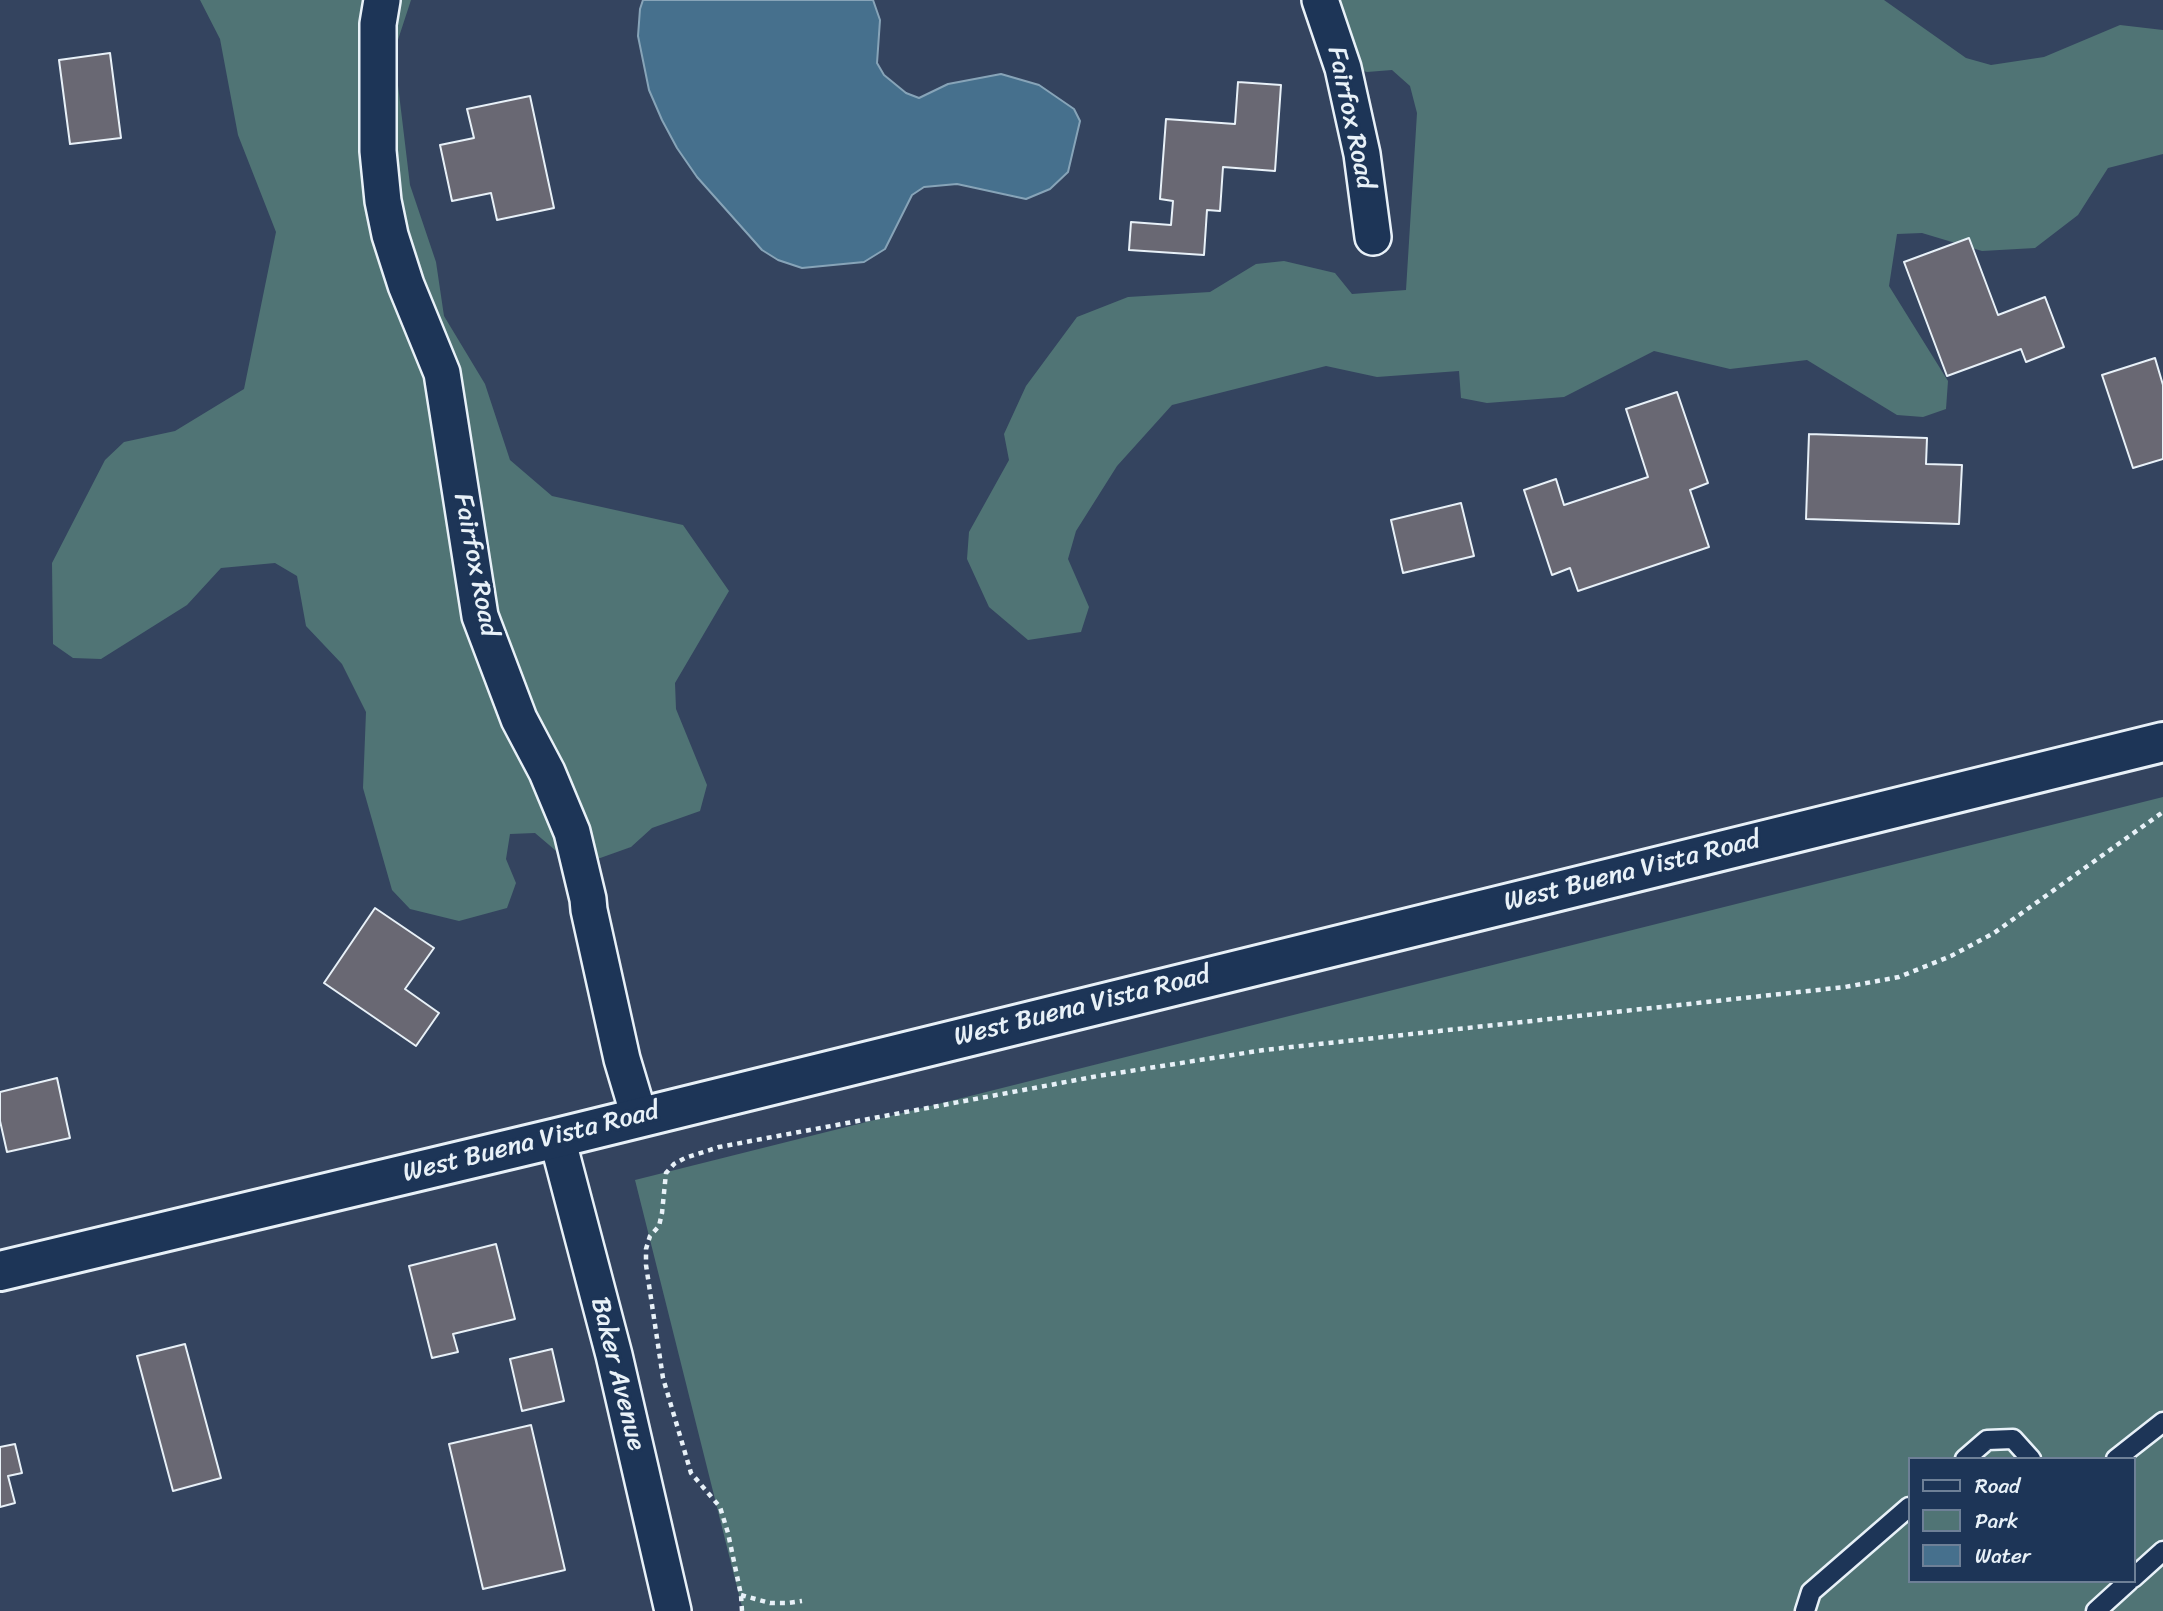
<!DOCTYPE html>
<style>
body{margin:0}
#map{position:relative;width:2163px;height:1611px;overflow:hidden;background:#34445f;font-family:Sriracha,sans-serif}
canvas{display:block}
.legend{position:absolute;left:1908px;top:1457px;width:228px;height:126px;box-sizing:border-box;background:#1d3557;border:2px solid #6e8097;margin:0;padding:9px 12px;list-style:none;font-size:21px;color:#e8f1f8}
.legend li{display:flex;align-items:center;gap:14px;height:35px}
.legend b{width:35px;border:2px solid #6e8097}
</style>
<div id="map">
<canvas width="2163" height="1611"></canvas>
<ul class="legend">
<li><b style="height:9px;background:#1d3557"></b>Road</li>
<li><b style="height:19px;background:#507475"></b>Park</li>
<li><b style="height:19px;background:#46708d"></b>Water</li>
</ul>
</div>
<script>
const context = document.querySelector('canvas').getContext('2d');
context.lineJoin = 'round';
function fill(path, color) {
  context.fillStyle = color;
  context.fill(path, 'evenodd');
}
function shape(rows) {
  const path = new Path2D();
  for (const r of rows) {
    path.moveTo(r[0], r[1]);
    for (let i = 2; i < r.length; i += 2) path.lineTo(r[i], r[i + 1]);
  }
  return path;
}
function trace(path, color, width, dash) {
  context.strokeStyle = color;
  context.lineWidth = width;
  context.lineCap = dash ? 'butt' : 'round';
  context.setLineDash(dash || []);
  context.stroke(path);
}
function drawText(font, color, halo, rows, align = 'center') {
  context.font = font + ' Sriracha,sans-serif';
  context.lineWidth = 6;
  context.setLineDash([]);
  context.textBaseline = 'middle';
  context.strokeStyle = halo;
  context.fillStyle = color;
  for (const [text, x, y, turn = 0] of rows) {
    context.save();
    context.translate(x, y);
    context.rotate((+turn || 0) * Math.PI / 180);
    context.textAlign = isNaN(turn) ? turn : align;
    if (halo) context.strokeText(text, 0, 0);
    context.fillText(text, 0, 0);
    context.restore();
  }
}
fill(shape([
 [200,0,411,0,394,52,410,185,436,262,444,316,485,384,510,460,552,496,683,525,729,591,675,683,676,709,707,785,700,811,652,828,631,847,575,867,535,833,510,834,506,859,516,883,507,908,459,921,410,909,392,890,363,788,366,712,342,664,306,626,297,576,275,563,221,568,187,605,101,659,73,658,53,644,52,563,105,460,124,442,175,431,244,389,276,232,238,135,220,39],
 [1324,0,1884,0,1966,58,1991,65,2044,57,2120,25,2163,30,2163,154,2108,168,2078,215,2035,248,1982,251,1922,233,1897,234,1889,286,1948,381,1946,409,1923,417,1897,415,1807,360,1730,369,1654,351,1564,397,1487,403,1461,398,1459,371,1377,377,1326,366,1172,405,1117,466,1076,531,1068,559,1089,607,1081,632,1028,640,989,607,967,559,969,532,1009,460,1004,434,1026,386,1077,317,1128,297,1210,292,1256,264,1284,261,1335,273,1352,294,1406,290,1417,113,1410,86,1392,70,1367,72,1325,59,1313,36],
 [2163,797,2163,1611,743,1611,635,1180],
 [1909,1459,2133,1459,2133,1581,1909,1581]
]), '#507475');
const water = shape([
 [643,0,873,0,880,20,877,63,884,75,906,93,919,98,948,84,1001,74,1039,85,1074,109,1080,121,1068,172,1050,189,1026,199,957,184,924,187,912,195,885,249,864,262,802,268,778,260,762,250,697,177,677,148,662,120,649,90,638,36,640,9,643,0]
]);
fill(water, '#46708d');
trace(water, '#87a4b8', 2);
const building = shape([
 [110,53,121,138,70,144,59,60,110,53],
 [1238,82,1281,85,1275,171,1223,167,1220,211,1207,210,1204,255,1129,250,1131,222,1171,225,1173,201,1160,199,1166,119,1235,124,1238,82],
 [530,96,554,208,497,220,491,193,452,201,440,145,474,138,467,109,530,96],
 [1969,238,1998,315,2045,297,2064,347,2026,362,2021,349,1947,376,1904,262,1969,238],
 [2155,358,2163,385,2163,459,2133,468,2102,375,2155,358],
 [1677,392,1708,483,1690,490,1709,547,1578,591,1570,568,1552,575,1524,490,1556,479,1564,505,1648,477,1626,409,1677,392],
 [1809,434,1927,438,1926,464,1962,465,1959,524,1806,519,1809,434],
 [1461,503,1474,556,1403,573,1391,520,1461,503],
 [375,908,434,948,405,989,439,1013,416,1046,324,983,375,908],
 [57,1078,70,1138,7,1152,0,1121,0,1092,57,1078],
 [496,1244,515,1319,453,1334,458,1352,432,1358,409,1266,496,1244],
 [185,1344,221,1478,173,1491,137,1356,185,1344],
 [552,1349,564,1401,522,1411,510,1359,552,1349],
 [531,1425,565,1570,483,1589,449,1444,531,1425],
 [15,1444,22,1473,8,1476,15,1503,0,1507,0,1447,15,1444]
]);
fill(building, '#696873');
trace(building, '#e8f1f8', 2);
const service = shape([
 [1965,1459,1987,1440,2013,1439,2031,1459],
 [2116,1459,2163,1422],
 [2133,1578,2163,1551],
 [1805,1611,1811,1592,1909,1507],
 [2096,1611,2129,1581]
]);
const minor = shape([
 [382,0,378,24,378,151,383,201,390,235,406,285,442,373,480,616,519,719,547,772,572,832,588,899,589,910,622,1059,639,1116],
 [1320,0,1343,68,1362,154,1373,237],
 [557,1138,614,1355,673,1611]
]);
const tertiary = shape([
 [0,1271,557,1138,2163,742]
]);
trace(service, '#e8f1f8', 23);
trace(minor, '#e8f1f8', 40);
trace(tertiary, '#e8f1f8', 44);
trace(shape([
 [741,1595,770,1603,788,1603,802,1601],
 [742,1611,741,1595,728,1533,720,1507,691,1473,663,1378,646,1265,646,1249,650,1236,659,1226,662,1213,666,1173,674,1164,685,1158,719,1147,1098,1076,1264,1050,1845,987,1899,977,1951,956,1994,933,2163,812]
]), '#e8f1f8', 4.5, [5, 5]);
trace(service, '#1d3557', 18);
trace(minor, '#1d3557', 35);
trace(tertiary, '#1d3557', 38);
drawText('26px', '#e8f1f8', '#1d3557', [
 ["Fairfox Road",1350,118,78],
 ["Fairfox Road",475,565,79],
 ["West Buena Vista Road",1632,872,-14],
 ["West Buena Vista Road",1082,1007,-14],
 ["West Buena Vista Road",531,1143,-14],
 ["Baker Avenue",617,1374,76]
]);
</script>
